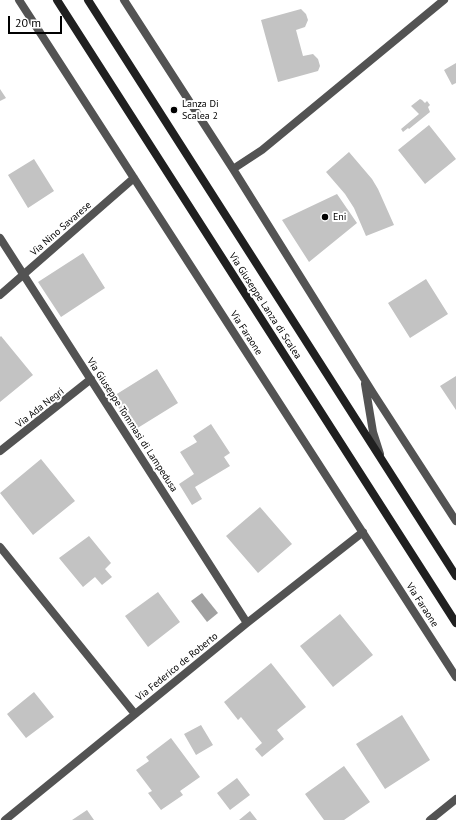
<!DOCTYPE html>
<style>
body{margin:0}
#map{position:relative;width:456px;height:820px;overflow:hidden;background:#fff;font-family:"PT Sans",sans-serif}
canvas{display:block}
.scale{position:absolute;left:8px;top:16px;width:54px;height:18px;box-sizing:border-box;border:2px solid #000;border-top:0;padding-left:5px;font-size:12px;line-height:14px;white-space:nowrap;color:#000;-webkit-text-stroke:3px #fff;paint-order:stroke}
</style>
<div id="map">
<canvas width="456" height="820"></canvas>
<div class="scale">20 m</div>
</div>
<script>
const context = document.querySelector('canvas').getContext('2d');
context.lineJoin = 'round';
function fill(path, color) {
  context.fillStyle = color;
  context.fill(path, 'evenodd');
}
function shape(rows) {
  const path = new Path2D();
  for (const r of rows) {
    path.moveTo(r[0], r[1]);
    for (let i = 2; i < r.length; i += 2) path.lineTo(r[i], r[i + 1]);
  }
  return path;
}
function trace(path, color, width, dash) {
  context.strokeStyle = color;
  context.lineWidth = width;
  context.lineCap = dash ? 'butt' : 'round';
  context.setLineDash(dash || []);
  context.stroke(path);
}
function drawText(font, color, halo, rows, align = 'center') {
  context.font = font + ' "PT Sans",sans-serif';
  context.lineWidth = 4;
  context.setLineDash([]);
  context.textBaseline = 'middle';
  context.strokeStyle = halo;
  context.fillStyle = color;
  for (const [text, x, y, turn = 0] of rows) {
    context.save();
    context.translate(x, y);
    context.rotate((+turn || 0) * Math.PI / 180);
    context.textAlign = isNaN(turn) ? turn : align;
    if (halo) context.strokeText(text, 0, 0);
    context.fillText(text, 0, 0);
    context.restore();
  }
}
fill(shape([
 [202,593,218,613,207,622,191,601]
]), '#a1a1a1');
fill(shape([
 [301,9,306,14,308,20,305,27,296,30,303,56,313,54,318,59,320,66,318,71,278,82,261,20],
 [456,63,456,83,452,85,444,70],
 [0,89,6,98,0,101],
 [420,99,422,100,425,103,427,101,430,105,428,107,430,112,409,129,408,128,403,132,401,129,419,114,411,106],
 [429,125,456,159,425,184,398,150],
 [349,152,372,179,378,189,394,225,366,236,354,208,345,194,326,172],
 [34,159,54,191,28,208,8,175],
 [337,194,357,223,309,262,282,220],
 [83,253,105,288,61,317,38,282],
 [426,279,448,314,410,338,388,303],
 [1,336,33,375,0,402,0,337],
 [157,369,178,403,136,429,132,423,129,425,112,397],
 [456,376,456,410,440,386],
 [211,424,230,453,224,457,230,466,195,487,202,499,192,505,179,484,194,474,180,452,197,442,193,436],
 [41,459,75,501,33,535,0,493],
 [260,507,292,544,258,573,226,536],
 [89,536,111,563,105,569,112,577,102,585,95,577,83,587,59,558],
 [158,592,180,622,148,647,125,616],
 [340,614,373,655,333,687,300,646],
 [271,663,306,707,277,730,284,739,262,757,255,749,262,743,241,717,238,720,224,702],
 [34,692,54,717,26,738,7,714],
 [402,715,430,760,385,789,356,744],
 [201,725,213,745,196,755,184,734],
 [171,738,200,777,180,791,183,795,161,810,148,793,152,791,136,770,149,761,146,757],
 [344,766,370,802,344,820,324,820,305,794],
 [237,778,250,795,230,810,217,793],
 [87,810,94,820,72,820],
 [250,811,257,820,239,820]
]), '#c3c3c3');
trace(shape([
 [19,0,456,677],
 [124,0,233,169,373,393,456,521],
 [233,169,262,150,444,0],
 [0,238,247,623],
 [0,295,134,178],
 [365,384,373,432,380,454],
 [0,451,91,379],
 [0,547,135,714],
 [5,820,247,623,363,532],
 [430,820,456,799]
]), '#535353', 8);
trace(shape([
 [57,0,456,623],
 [88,0,456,576]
]), '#202020', 8);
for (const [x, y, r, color] of [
 [174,110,4,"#000"],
 [325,217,4,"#000"]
]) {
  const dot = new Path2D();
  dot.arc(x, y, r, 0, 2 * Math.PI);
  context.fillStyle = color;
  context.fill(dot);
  trace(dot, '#fff', 1.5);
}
drawText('10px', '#000', '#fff', [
 ["Lanza Di",182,104],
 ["Scalea 2",182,116],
 ["Eni",333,217]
], 'left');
drawText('10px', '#000', '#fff', [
 ["Via Nino Savarese",61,229,-41],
 ["Via Giuseppe Lanza di Scalea",265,306,57],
 ["Via Faraone",246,333,57],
 ["Via Ada Negri",40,408,-38],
 ["Via Giuseppe Tommasi di Lampedusa",132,425,57],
 ["Via Faraone",422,605,57],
 ["Via Federico de Roberto",177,667,-39]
]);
</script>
